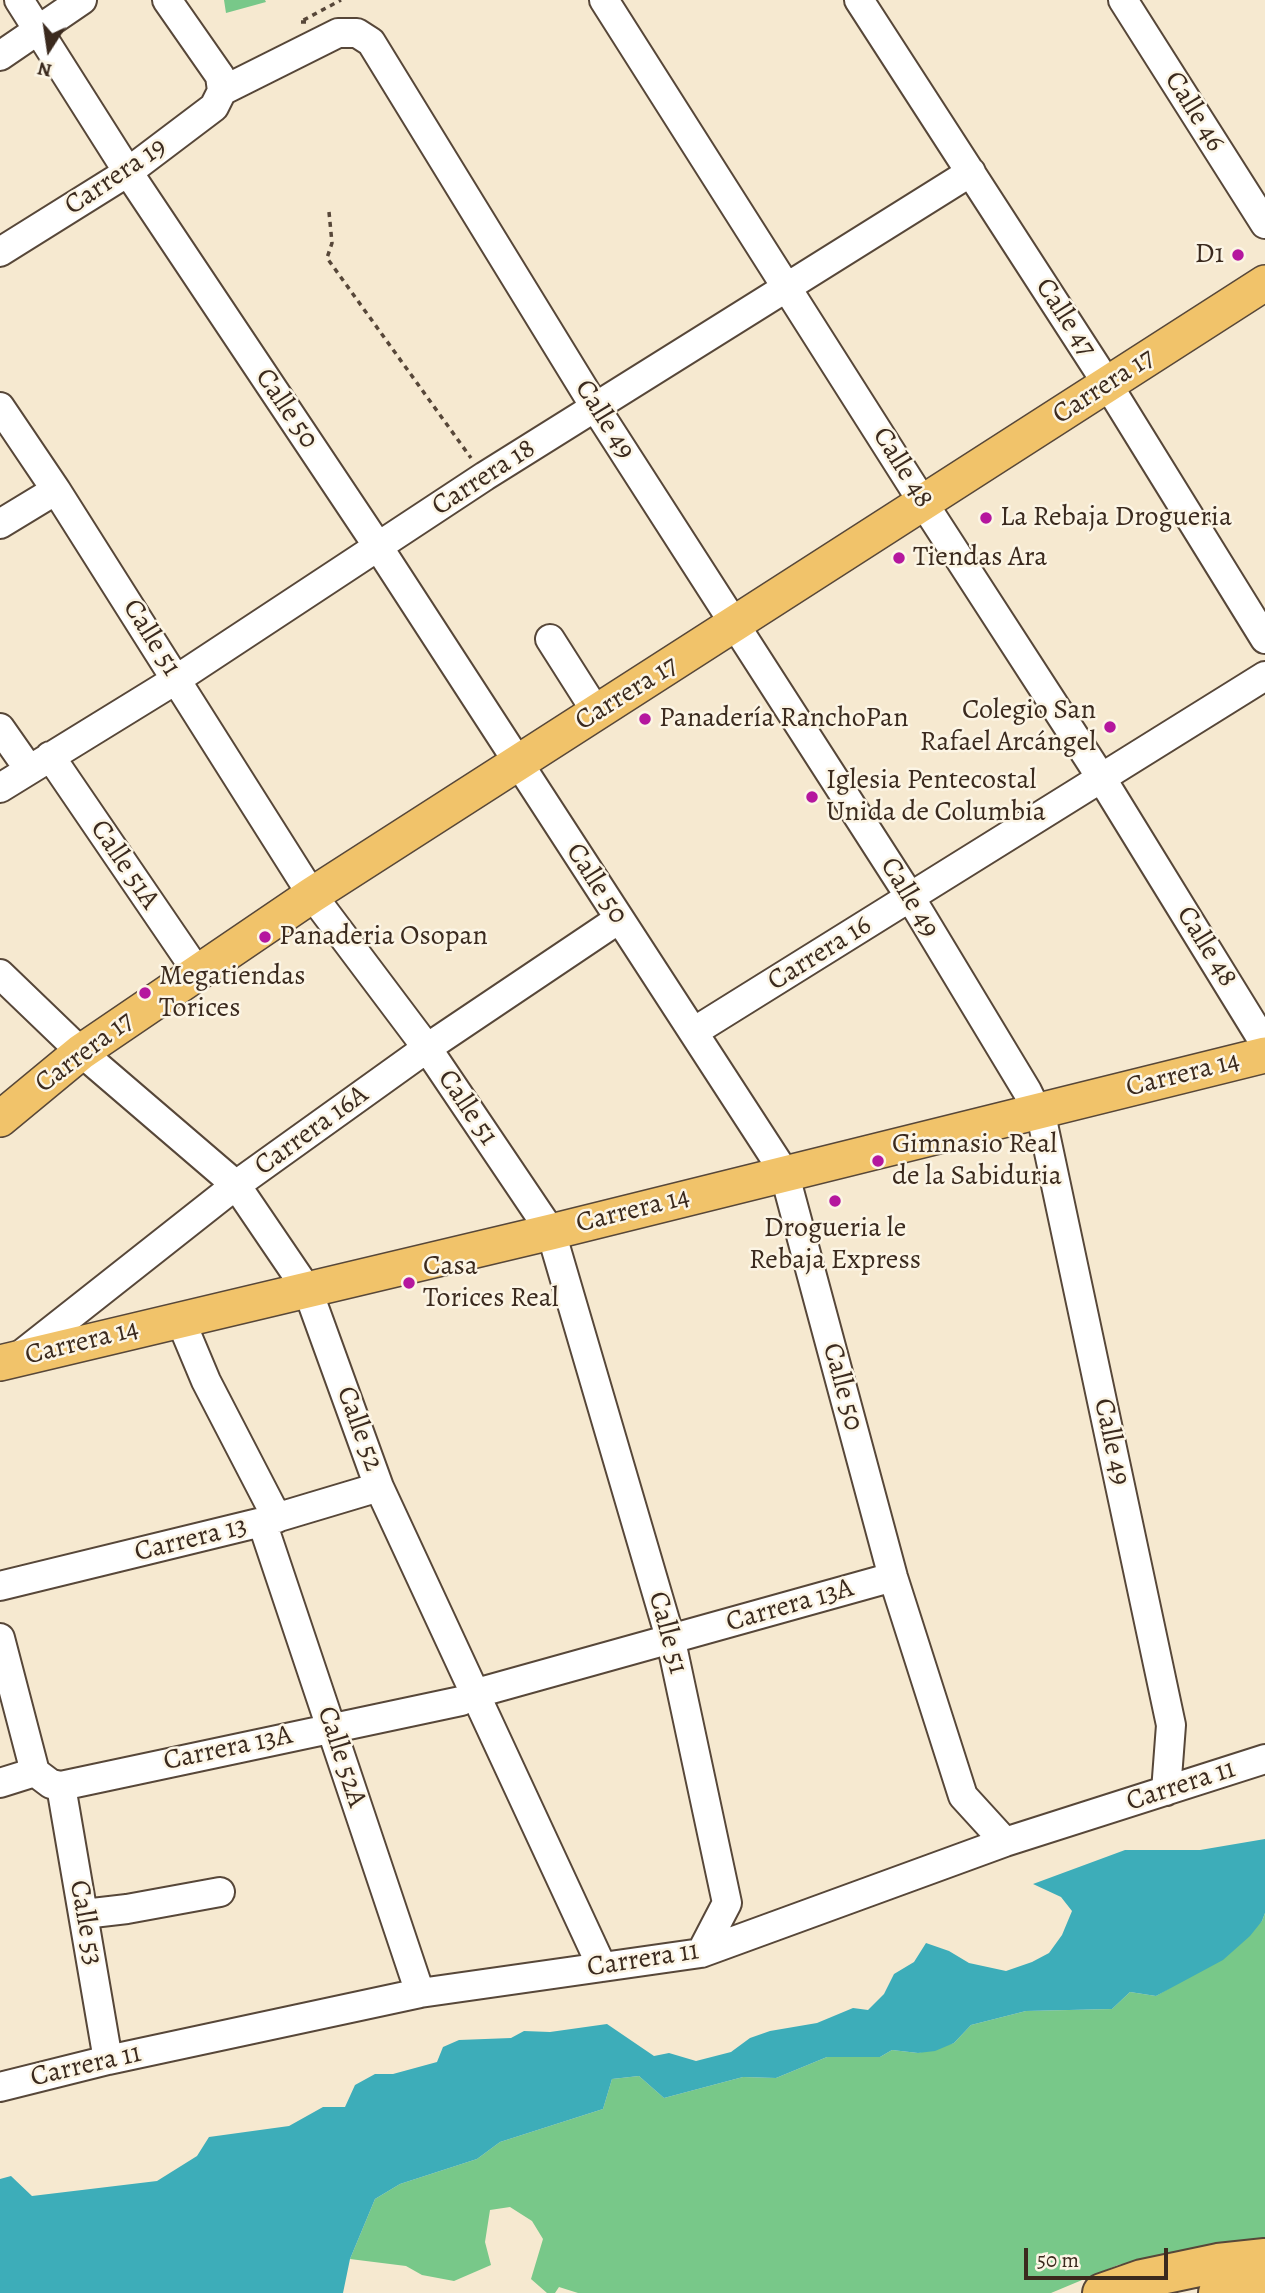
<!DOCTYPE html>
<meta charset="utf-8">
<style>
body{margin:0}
#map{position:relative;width:1265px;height:2293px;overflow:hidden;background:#f6e9d0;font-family:Alegreya,serif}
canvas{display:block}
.north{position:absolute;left:14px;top:14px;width:70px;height:70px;-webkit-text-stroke:5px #fcf5e5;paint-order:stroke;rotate:192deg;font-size:19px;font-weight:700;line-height:28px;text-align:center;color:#3b2a1e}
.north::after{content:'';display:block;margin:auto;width:24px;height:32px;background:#3b2a1e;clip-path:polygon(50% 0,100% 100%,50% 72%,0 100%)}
.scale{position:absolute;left:1024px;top:2248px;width:144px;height:32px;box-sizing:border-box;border:4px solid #3b2a1e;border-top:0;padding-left:9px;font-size:21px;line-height:24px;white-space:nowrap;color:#3b2a1e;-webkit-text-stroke:5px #fcf5e5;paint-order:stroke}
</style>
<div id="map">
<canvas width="1265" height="2293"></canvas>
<div class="north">N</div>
<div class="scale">50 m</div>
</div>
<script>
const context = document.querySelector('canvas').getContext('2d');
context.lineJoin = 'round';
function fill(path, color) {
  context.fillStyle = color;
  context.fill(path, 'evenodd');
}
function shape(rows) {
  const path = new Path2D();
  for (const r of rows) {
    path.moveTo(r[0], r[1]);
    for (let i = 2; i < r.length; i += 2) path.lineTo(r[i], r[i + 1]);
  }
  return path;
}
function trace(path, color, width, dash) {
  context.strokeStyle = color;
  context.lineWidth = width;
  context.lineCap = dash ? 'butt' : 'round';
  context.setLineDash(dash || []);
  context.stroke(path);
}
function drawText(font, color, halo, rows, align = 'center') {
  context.font = font + ' Alegreya,serif';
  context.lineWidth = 5;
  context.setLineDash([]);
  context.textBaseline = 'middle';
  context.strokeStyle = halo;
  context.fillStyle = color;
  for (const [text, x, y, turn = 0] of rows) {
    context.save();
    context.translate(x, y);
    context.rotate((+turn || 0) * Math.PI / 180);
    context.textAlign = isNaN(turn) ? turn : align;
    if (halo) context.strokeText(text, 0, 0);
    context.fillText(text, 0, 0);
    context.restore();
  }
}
fill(shape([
 [224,0,265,0,266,2,226,13],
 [1265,1913,1265,2239,1118,2265,1051,2293,578,2293,559,2287,555,2293,547,2293,531,2279,543,2239,532,2221,510,2207,490,2210,485,2242,491,2265,454,2281,422,2275,406,2266,350,2259,375,2199,400,2184,477,2159,500,2142,603,2109,612,2079,639,2076,664,2098,743,2077,776,2078,827,2057,880,2057,892,2050,918,2053,954,2043,971,2025,1026,2011,1112,2009,1130,1992,1156,1996,1178,1983,1262,1921]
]), '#78c889');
fill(shape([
 [1265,1839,1265,1913,1262,1921,1250,1936,1223,1960,1156,1996,1130,1992,1112,2009,1026,2011,971,2025,954,2043,935,2051,918,2053,892,2050,880,2057,827,2057,776,2078,743,2077,664,2098,639,2076,612,2079,603,2109,500,2142,477,2159,400,2184,375,2199,350,2259,343,2293,0,2293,0,2179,11,2176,32,2196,157,2181,197,2156,209,2137,289,2126,323,2107,345,2107,355,2085,375,2074,393,2074,437,2062,443,2047,459,2040,511,2038,524,2031,550,2032,607,2024,654,2056,669,2053,696,2061,731,2052,750,2038,770,2031,817,2023,853,2008,868,2010,884,1994,894,1974,914,1962,926,1943,949,1951,969,1963,1006,1971,1032,1962,1049,1953,1062,1935,1072,1911,1061,1897,1033,1884,1125,1850,1200,1850]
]), '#3dadb9');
const minor = shape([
 [19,0,128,172,379,548,784,1172,893,1577,963,1796,1005,1842],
 [167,0,220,76,222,91],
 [604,0,924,504,1102,779,1265,1044],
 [859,0,1108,385,1265,639],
 [1123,0,1265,224],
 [0,56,82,0],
 [222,91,338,33,357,33,371,42,595,407,910,897,1027,1091,1043,1124,1171,1725,1166,1791],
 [0,252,128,172,214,107,222,91],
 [0,407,56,490,312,895,427,1048,551,1232,671,1641,727,1903,701,1953],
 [0,524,56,490],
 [550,639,597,713],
 [0,728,28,768],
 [50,756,198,973],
 [0,788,177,679,485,476,971,172],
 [0,974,81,1052,236,1185,308,1291,379,1487,602,1967],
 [695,1031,1265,676],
 [180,1319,206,1381,277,1518],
 [18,1357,236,1185,427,1048,619,919],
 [262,1522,420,1993],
 [0,1586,262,1522,379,1487],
 [0,1638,35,1772],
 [484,1691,893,1577],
 [0,1783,35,1772,51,1784,61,1786,461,1701],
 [61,1786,108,2060],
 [84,1914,127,1909,220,1892],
 [0,2087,108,2060,420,1993,701,1953,1005,1842,1265,1759]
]);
const major = shape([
 [0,1119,81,1052,312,895,1265,283],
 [0,1363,551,1232,1265,1055]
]);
const highway = shape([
 [1102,2293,1142,2279,1218,2263,1265,2258],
 [1218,2293,1265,2287]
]);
trace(minor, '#574739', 32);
trace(major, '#574739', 38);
trace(highway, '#574739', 42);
trace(shape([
 [306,22,300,22,341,0],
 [329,212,332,243,327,258,471,458]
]), '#574739', 3.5, [5, 5]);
trace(minor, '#fff', 28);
trace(major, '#f1c36a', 35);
trace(highway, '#f1c36a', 38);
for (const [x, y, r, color] of [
 [1238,255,7,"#b5179e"],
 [986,518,7,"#b5179e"],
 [899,558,7,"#b5179e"],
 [645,719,7,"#b5179e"],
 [1110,727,7,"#b5179e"],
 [812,797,7,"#b5179e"],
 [265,937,7,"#b5179e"],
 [145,993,7,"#b5179e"],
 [878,1161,7,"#b5179e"],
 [835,1201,7,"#b5179e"],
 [409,1283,7,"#b5179e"]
]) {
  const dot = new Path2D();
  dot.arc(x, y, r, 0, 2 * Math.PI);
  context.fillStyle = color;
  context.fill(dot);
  trace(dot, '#fcf5e5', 2.5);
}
drawText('28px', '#3b2a1e', '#fcf5e5', [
 ["Calle 46",1194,112,58],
 ["Carrera 19",116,177,-34],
 ["Calle 47",1065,318,57],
 ["Carrera 17",1104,387,-33],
 ["Calle 50",286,409,56],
 ["Calle 49",604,420,58],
 ["Calle 48",902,468,58],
 ["Carrera 18",484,478,-33],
 ["Calle 51",151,638,58],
 ["Carrera 17",627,694,-32],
 ["Calle 51A",124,865,56],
 ["Calle 50",596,884,57],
 ["Calle 49",909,898,59],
 ["Calle 48",1206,947,58],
 ["Carrera 16",820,954,-32],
 ["Carrera 17",85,1053,-37],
 ["Carrera 14",1183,1075,-14],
 ["Calle 51",467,1108,56],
 ["Carrera 16A",312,1131,-36],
 ["Carrera 14",633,1211,-14],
 ["Carrera 14",82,1343,-14],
 ["Calle 50",842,1387,75],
 ["Calle 52",359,1429,70],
 ["Calle 49",1111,1442,78],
 ["Carrera 13",191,1540,-14],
 ["Carrera 13A",790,1606,-16],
 ["Calle 51",667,1633,75],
 ["Carrera 13A",228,1749,-12],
 ["Calle 52A",341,1757,72],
 ["Carrera 11",1181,1786,-18],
 ["Calle 53",85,1923,80],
 ["Carrera 11",643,1960,-9],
 ["Carrera 11",86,2066,-13]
]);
drawText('28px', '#3b2a1e', '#fcf5e5', [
 ["D1",1224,255,"right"],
 ["La Rebaja Drogueria",1000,518],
 ["Tiendas Ara",913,558],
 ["Colegio San",1096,711,"right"],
 ["Rafael Arcángel",1096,743,"right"],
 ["Panadería RanchoPan",659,719],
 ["Iglesia Pentecostal",826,781],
 ["Unida de Columbia",826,813],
 ["Panaderia Osopan",279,937],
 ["Megatiendas",159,977],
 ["Torices",159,1009],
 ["Gimnasio Real",892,1145],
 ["de la Sabiduria",892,1177],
 ["Drogueria le",835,1229,"center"],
 ["Rebaja Express",835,1261,"center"],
 ["Casa",423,1267],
 ["Torices Real",423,1299]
], 'left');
</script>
